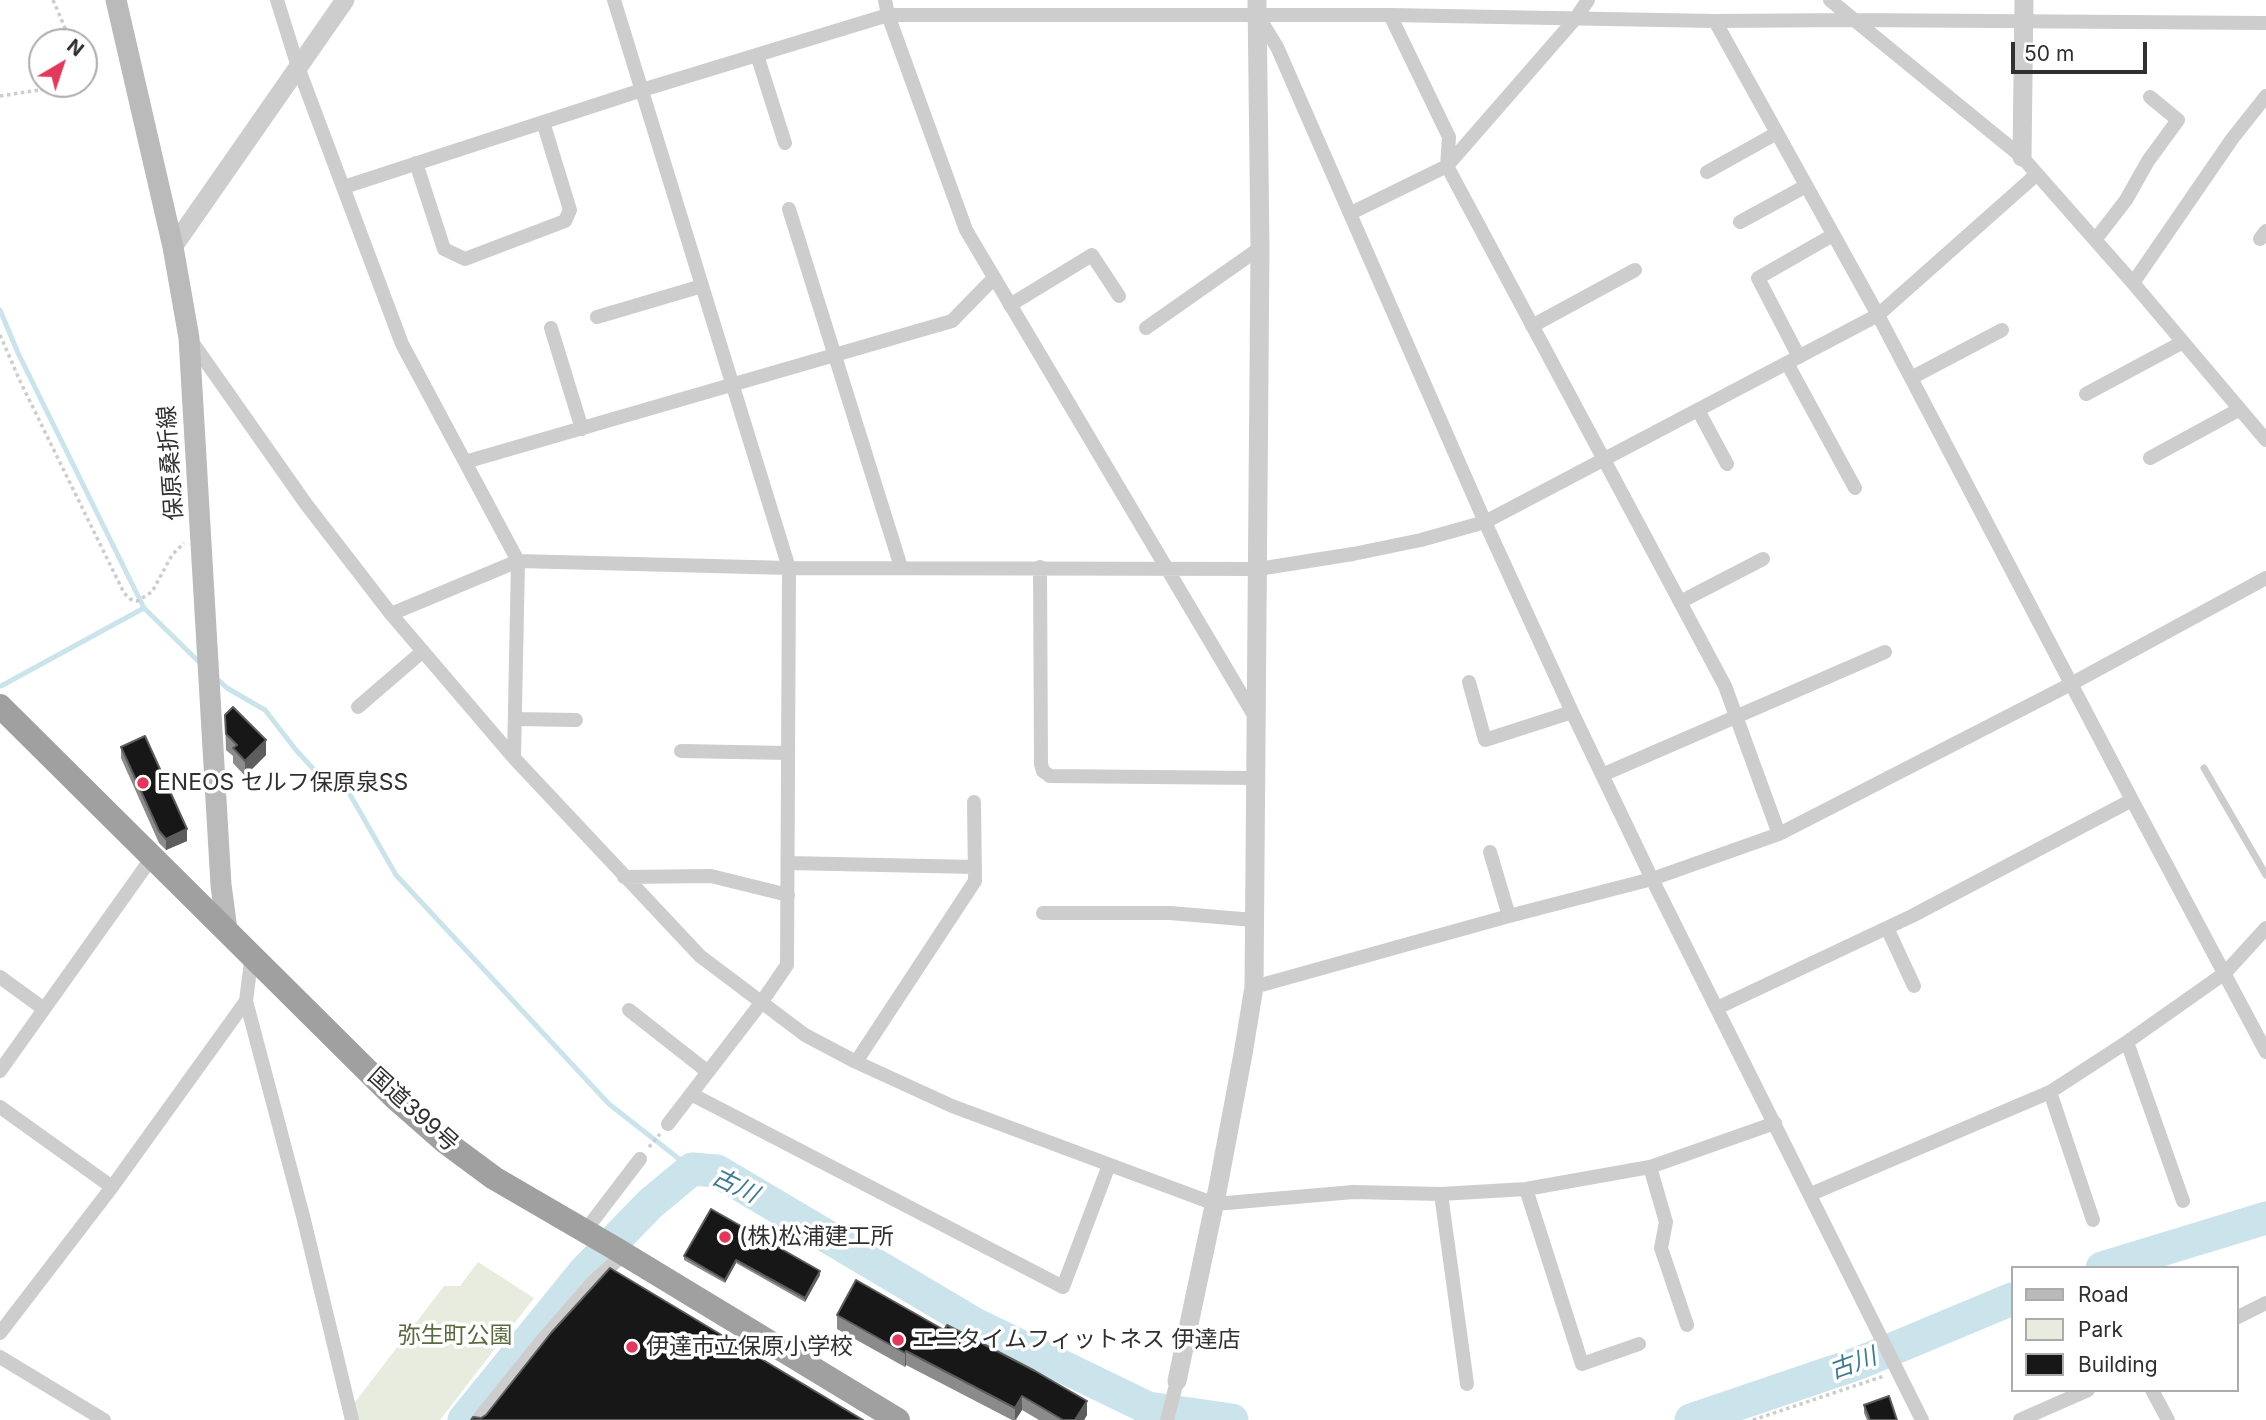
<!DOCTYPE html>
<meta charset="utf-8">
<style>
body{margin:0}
#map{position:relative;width:2266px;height:1420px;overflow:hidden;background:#fff;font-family:Inter,sans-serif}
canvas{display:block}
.legend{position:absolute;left:2011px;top:1266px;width:228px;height:126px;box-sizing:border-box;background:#fff;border:2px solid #acacac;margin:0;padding:9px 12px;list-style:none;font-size:21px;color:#303030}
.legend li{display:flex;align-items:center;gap:14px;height:35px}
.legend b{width:35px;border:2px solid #acacac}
.north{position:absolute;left:28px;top:28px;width:70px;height:70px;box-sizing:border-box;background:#fff;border:2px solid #acacac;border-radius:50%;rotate:39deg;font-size:19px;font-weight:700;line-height:28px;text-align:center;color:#303030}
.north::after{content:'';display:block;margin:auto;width:24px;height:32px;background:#e0395b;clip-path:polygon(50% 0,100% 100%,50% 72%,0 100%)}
.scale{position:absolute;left:2011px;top:42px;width:136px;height:32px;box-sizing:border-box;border:4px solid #303030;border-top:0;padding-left:9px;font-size:21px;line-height:24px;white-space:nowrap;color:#303030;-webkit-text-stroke:5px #fff;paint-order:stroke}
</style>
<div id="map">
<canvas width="2266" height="1420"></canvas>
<ul class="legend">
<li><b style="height:9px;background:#bababa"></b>Road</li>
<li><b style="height:19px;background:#e8ecde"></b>Park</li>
<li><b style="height:19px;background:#171717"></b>Building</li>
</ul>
<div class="north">N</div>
<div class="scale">50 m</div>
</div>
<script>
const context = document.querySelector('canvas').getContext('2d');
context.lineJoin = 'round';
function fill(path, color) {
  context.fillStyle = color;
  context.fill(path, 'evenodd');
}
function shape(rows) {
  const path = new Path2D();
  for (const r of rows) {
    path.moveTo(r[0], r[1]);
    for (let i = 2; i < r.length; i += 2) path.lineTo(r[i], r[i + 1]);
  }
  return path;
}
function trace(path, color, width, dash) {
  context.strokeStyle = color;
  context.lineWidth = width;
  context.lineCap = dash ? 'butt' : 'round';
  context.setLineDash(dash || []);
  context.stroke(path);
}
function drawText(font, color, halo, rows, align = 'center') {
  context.font = font + ' Inter,"Noto Sans JP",sans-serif';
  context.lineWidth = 7;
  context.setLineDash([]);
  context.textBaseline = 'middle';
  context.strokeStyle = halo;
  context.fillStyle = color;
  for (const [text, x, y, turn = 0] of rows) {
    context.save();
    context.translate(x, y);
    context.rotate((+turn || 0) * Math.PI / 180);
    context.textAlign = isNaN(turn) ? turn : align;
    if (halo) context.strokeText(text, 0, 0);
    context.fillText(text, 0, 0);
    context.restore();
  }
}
fill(shape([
 [478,1262,534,1298,440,1420,352,1420,349,1410,444,1286,460,1286]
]), '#e8ecde');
trace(shape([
 [0,310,18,353,144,608,200,663],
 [215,677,227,688,265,710,296,750,319,775,348,791,396,875,609,1104,692,1169],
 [1,686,144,608]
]), '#cbe3eb', 5);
trace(shape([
 [2102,1268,2266,1218],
 [464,1420,585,1271,650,1204,692,1169,717,1171,973,1323,1148,1408,1232,1420],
 [1691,1420,1859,1363,2012,1299]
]), '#cbe3eb', 33);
trace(shape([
 [53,0,71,42],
 [84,73,87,81,84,82],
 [0,96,78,84],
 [0,335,20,381,124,593,130,599,137,601,152,592,172,555,184,543],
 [649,1147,660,1134],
 [1753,1420,1884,1376]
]), '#cdcdcd', 3.5, [3.5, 3.5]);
trace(shape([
 [2204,768,2266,875]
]), '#cdcdcd', 7);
trace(shape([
 [277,0,298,67,402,344,518,561,514,758],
 [614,0,789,568,787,965,761,1003,668,1124],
 [885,0,888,15,966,230,1255,717],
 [1830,0,2022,157,2133,283,2266,440],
 [1390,15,1449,137,1447,166,1725,686,1779,834],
 [1258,16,1277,47,1485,522,1572,712,1652,879,1922,1420],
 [1715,21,1878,315,2132,800,2266,1052],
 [757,55,785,143],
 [416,163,444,249,465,259,565,221,570,210,543,122],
 [1707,172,1777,133],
 [344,187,642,90,888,15,1390,15,1715,21,1853,20,2266,23],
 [789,209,901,567],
 [1351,213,1447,166,1576,18,1588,0],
 [1740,222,1806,186],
 [2260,239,2266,231],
 [2095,240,2126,200,2148,161,2178,120,2150,97],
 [2133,283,2232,139,2266,96],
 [1010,305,1092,255,1119,296],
 [597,317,702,286],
 [1532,326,1635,270],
 [551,328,582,429],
 [1146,328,1260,248],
 [190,339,306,504,391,614,514,758,700,956,805,1035,856,1062,952,1106,1215,1204,1353,1192,1441,1194,1526,1189,1650,1167],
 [1799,357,1758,278,1833,235],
 [1787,363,1855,488],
 [1911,378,2002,330],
 [2086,394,2183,342],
 [1698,410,1727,464],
 [2150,458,2240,409],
 [465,462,952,321,994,278],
 [1040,567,1041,764,1043,771,1050,776,1255,778],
 [1680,602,1763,559],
 [391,614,518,561,789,568,1258,569,1353,554,1421,540,1485,522,1878,315,2037,174],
 [1469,682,1485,740,1572,712],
 [358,707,423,651],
 [515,719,576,720],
 [681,751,788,753],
 [1602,775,1885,652],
 [1490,852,1509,916],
 [788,863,975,867],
 [624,877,711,876,788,895],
 [1043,913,1170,913,1254,920],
 [1887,928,1914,986],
 [252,954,246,1001,303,1216,352,1420],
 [0,977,44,1009],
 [1254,987,1509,916,1652,879,1779,834,2071,684,2266,578],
 [1717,1008,1912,916,2132,800],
 [629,1010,708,1072],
 [2127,1042,2183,1201],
 [856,1062,975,881,974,802],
 [0,1071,153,856],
 [2050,1092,2093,1220],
 [691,1094,1063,1287,1109,1165],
 [0,1107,112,1187],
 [1526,1189,1582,1364,1639,1344],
 [1441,1194,1467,1384],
 [1811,1194,2050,1092,2127,1042,2225,973,2266,928],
 [585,1231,640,1159],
 [2236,1318,2266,1303],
 [1687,1325,1661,1248,1666,1222,1650,1167,1775,1123],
 [0,1333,112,1187,246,1001],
 [0,1357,104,1420],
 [2152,1390,2168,1420],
 [478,1420,544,1338,592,1283,624,1254],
 [1167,1420,1177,1381],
 [2020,1420,2088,1390]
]), '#cdcdcd', 14);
trace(shape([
 [2022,157,2024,0],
 [173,247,345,0],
 [1177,1381,1218,1187,1243,1054,1254,987,1260,248,1257,0]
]), '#cdcdcd', 19);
trace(shape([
 [116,0,173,247,189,338,221,885,227,930]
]), '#bababa', 21);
trace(shape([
 [0,706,394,1097,444,1141,494,1178,616,1249,898,1420]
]), '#a0a0a0', 24);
fill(shape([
 [225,715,266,755,245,776,233,763,233,756,226,750],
 [121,747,187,841,166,850,159,843,121,758],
 [711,1209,820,1275,805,1302,736,1263,725,1283,684,1260,684,1256],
 [837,1315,1087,1415,1084,1420,1039,1420,1022,1410,1016,1420,1012,1420,906,1365,905,1367,837,1329],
 [1864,1405,1897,1420,1867,1420,1864,1413]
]), '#8b8b8b');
fill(shape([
 [266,740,266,755,245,776,245,761],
 [187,829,187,841,166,850,166,839],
 [736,1260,736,1263,725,1283,725,1280],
 [820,1271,820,1275,805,1302,805,1298],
 [906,1351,906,1365,905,1367,905,1353],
 [1022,1396,1022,1410,1015,1420,1015,1408],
 [1087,1401,1087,1415,1084,1420,1075,1420]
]), '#5d5d5d');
const building = shape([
 [233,707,266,740,245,761,233,748,237,745,226,734,225,715,233,707],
 [145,736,187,829,166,839,159,831,121,747,145,736],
 [711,1209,820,1271,805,1298,736,1260,725,1280,684,1256,711,1209],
 [610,1268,863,1420,471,1420,473,1417,481,1418,486,1415,551,1333,610,1268],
 [856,1280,944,1330,947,1325,1035,1371,1087,1401,1075,1420,1063,1420,1022,1396,1015,1408,906,1351,905,1353,837,1315,856,1280],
 [1889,1396,1897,1420,1870,1420,1864,1405,1889,1396]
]);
fill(building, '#171717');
trace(building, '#5d5d5d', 2);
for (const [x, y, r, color] of [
 [143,783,7,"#e0395b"],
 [725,1237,7,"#e0395b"],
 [898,1340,7,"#e0395b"],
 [632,1347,7,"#e0395b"]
]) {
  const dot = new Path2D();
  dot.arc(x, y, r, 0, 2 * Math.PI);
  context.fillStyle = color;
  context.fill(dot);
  trace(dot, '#fff', 2.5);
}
drawText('23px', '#303030', '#fff', [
 ["保原桑折線",171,463,-94],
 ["国道399号",413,1110,42]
]);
drawText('23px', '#303030', '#fff', [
 ["ENEOS セルフ保原泉SS",157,783],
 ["(株)松浦建工所",739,1237],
 ["エニタイムフィットネス 伊達店",912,1340],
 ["伊達市立保原小学校",646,1347]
], 'left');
drawText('23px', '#596a3e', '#fff', [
 ["弥生町公園",455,1336]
]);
drawText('italic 24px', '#407b90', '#fff', [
 ["古川",735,1186,26],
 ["古川",1853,1364,-20]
]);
</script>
